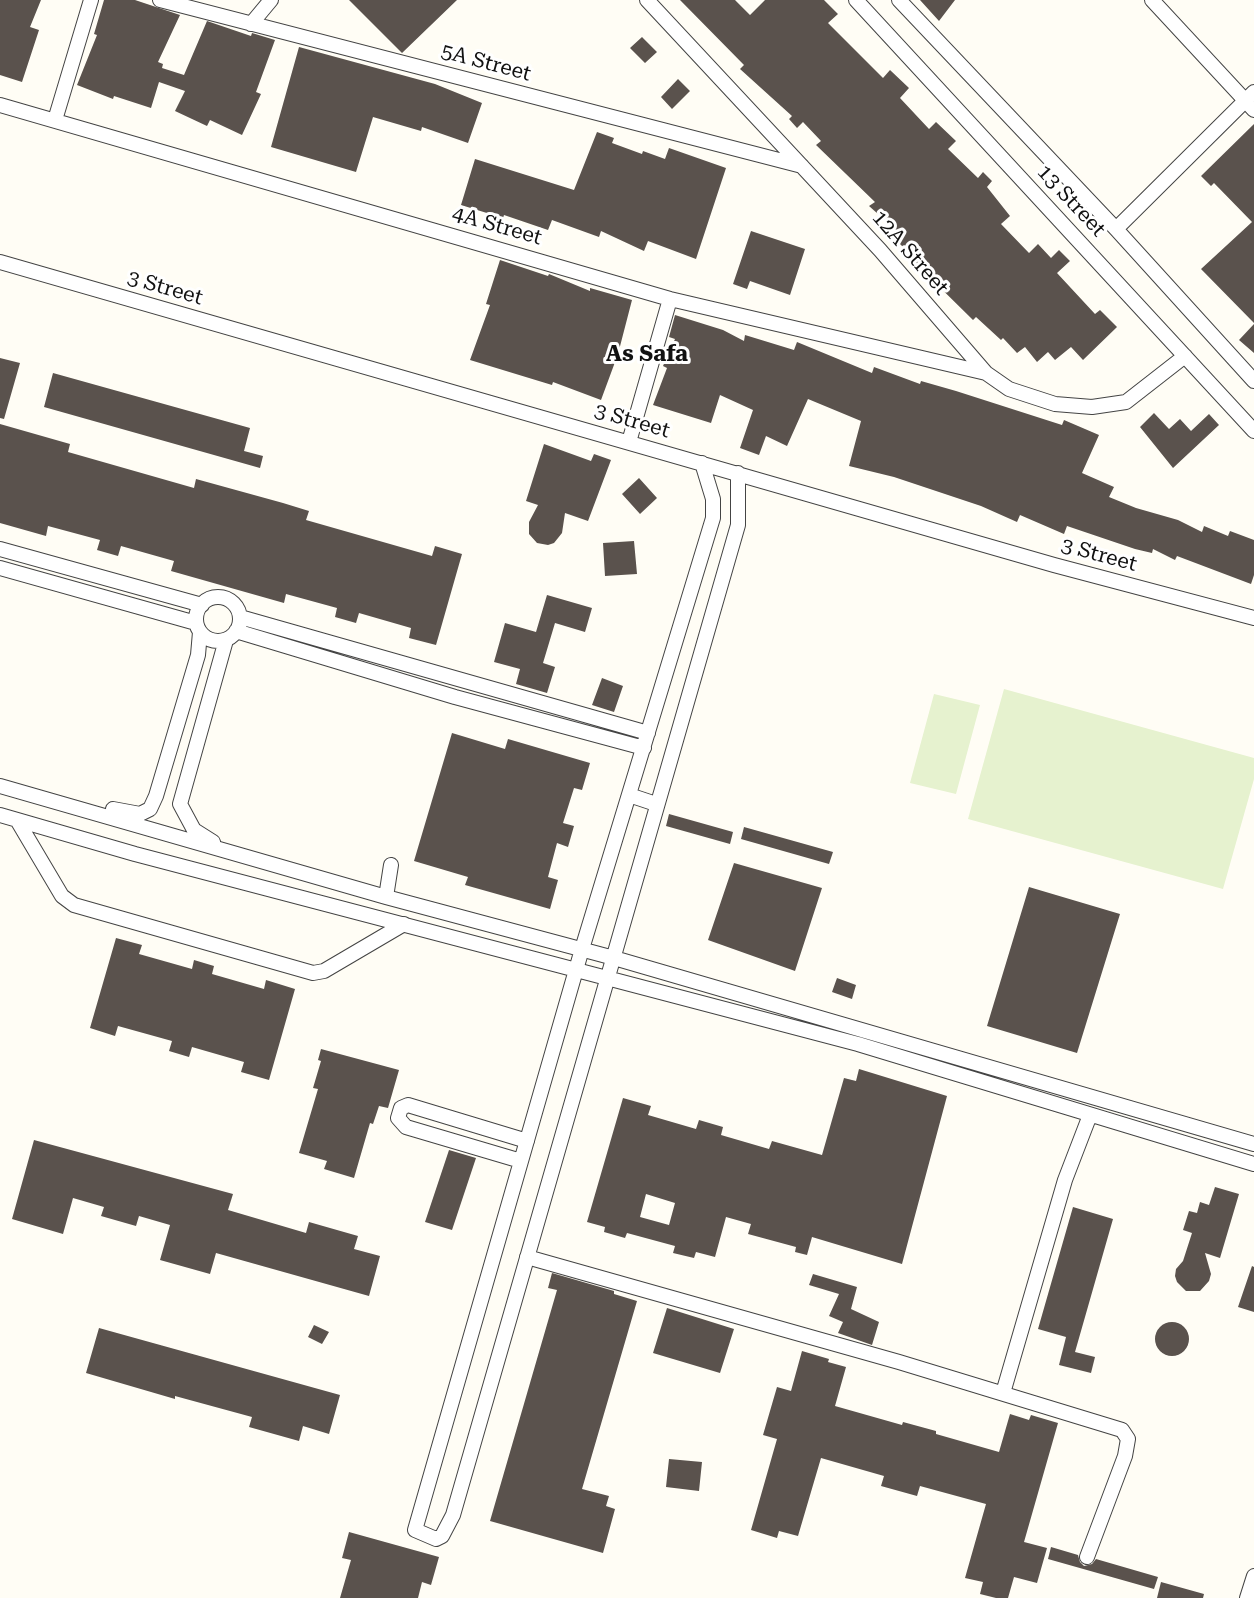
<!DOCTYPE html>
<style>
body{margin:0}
canvas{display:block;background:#fffdf5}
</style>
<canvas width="1254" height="1598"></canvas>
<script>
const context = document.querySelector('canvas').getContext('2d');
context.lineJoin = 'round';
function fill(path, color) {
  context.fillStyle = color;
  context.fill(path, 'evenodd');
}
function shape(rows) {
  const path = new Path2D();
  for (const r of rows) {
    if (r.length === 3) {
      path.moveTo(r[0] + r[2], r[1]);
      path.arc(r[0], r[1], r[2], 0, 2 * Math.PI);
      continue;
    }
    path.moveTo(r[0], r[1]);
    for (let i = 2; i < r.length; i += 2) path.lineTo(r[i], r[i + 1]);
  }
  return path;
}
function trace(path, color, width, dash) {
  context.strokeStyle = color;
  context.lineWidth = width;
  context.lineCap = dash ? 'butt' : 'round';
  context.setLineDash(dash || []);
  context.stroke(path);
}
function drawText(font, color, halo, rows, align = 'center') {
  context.font = font + ' "Roboto Serif",serif';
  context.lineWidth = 6;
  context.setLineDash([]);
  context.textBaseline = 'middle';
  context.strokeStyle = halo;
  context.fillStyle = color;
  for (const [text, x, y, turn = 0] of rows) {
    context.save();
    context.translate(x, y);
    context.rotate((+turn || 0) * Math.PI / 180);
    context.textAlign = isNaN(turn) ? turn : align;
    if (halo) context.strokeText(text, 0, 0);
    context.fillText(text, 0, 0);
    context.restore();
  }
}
fill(shape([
 [1004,689,1254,758,1254,779,1223,889,968,819],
 [934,694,980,705,956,794,910,783]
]), '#e6f2cf');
fill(shape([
 [0,0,41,0,30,27,39,30,22,82,0,75],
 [104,0,135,0,180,15,158,62,163,64,162,68,184,75,207,21,251,36,252,33,275,40,256,92,261,94,242,135,210,120,207,126,175,111,185,91,159,82,151,108,114,96,113,99,77,85,97,35,94,34],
 [349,0,457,0,402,53],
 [680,0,735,0,750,15,765,0,824,0,838,14,828,23,883,78,890,70,909,88,900,98,929,129,936,122,956,141,948,149,978,178,983,172,992,181,987,187,1010,216,1001,224,1029,253,1038,244,1051,258,1059,250,1070,261,1057,273,1095,314,1100,310,1117,327,1083,360,1071,347,1055,360,1048,352,1037,362,1025,347,1017,353,1003,338,1001,340,976,317,973,320,907,255,909,253,891,235,896,230,869,206,875,202,816,145,821,141,803,122,797,128,789,119,792,116,740,69,744,65],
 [920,0,955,0,939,21],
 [642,37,657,52,645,63,630,48],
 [299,47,435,84,482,103,468,143,422,127,421,131,373,117,356,172,271,147],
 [678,79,690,91,672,109,661,97],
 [1254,124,1254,323,1201,269,1252,222,1214,183,1211,186,1201,176],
 [597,132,614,138,612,143,642,154,643,151,665,159,669,148,726,168,696,259,648,241,644,251,601,231,599,237,552,220,548,230,504,215,503,218,461,205,475,159,574,190],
 [751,231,805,249,790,295,750,281,747,289,733,284],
 [500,260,548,276,549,274,590,291,590,288,632,300,618,354,601,400,553,382,552,385,470,360,490,305,486,304],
 [675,315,723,330,744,341,745,335,794,350,797,342,872,373,874,367,920,384,921,381,956,391,1062,425,1064,420,1099,435,1082,473,1114,487,1109,497,1136,508,1178,520,1202,532,1204,526,1228,536,1230,531,1254,540,1254,575,1251,584,1177,556,1175,560,1153,549,1152,553,1135,549,1067,526,1064,534,1020,515,1017,522,981,506,894,477,849,466,861,421,808,399,787,446,766,436,759,455,740,448,753,410,720,395,711,423,653,405,667,368,663,366,675,339,669,337],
 [1254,324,1254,353,1239,340],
 [0,358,20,363,4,419,0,418],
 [53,373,250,428,244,451,263,456,260,468,44,407],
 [1154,413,1169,429,1180,419,1191,431,1209,414,1219,425,1173,468,1140,427],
 [0,424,70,444,68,452,194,488,196,479,283,503,309,511,306,520,432,556,435,546,462,554,436,645,409,638,411,628,359,613,356,623,335,617,337,608,286,594,284,603,171,571,174,561,121,546,118,556,97,550,100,540,48,526,46,536,0,523],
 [544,444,591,461,594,454,611,460,588,521,565,513,562,533,554,543,548,545,537,543,529,534,529,522,538,505,526,501],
 [639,478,657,498,640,514,622,494],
 [634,541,637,574,605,576,603,543],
 [547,595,592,608,585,632,555,623,543,663,555,667,547,693,516,684,520,669,494,662,505,623,536,632],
 [602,678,623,686,614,712,592,705],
 [452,733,505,749,508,739,590,763,582,790,574,788,563,823,574,826,568,847,557,843,548,877,558,880,550,909,465,885,468,877,414,861],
 [669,814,733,832,730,844,666,826],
 [744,827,833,852,829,864,741,839],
 [734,863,822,888,795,971,708,940],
 [1029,887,1120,914,1077,1053,987,1026],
 [116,938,142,945,139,954,192,969,194,960,214,966,212,974,264,989,266,980,295,989,269,1080,241,1072,244,1062,192,1047,189,1057,169,1051,172,1041,118,1026,115,1036,90,1028],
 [837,978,856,985,852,999,832,992],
 [321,1049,399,1070,388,1108,379,1106,373,1124,370,1123,354,1178,324,1169,327,1161,299,1153,318,1089,313,1088,321,1061,318,1060],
 [859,1069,947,1096,902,1264,812,1237,807,1255,795,1252,796,1247,748,1234,751,1224,726,1217,715,1257,696,1252,694,1258,673,1253,675,1246,627,1233,625,1238,604,1232,605,1227,587,1222,623,1098,651,1106,648,1115,696,1129,699,1120,723,1127,721,1135,769,1149,772,1141,822,1155,844,1078,856,1081],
 [646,1194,675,1203,669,1225,640,1217],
 [34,1140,233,1194,228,1210,306,1233,309,1222,358,1236,354,1249,380,1256,369,1296,216,1253,210,1274,160,1260,170,1225,139,1216,136,1226,101,1216,104,1207,73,1198,63,1234,12,1219],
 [449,1150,476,1158,452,1230,425,1222],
 [1215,1187,1239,1194,1220,1258,1205,1253,1211,1274,1209,1281,1200,1291,1186,1291,1177,1282,1175,1276,1176,1269,1183,1261,1192,1233,1183,1230,1189,1211,1197,1213,1200,1202,1209,1205],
 [1073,1207,1113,1219,1075,1352,1095,1357,1091,1373,1059,1365,1066,1337,1038,1329],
 [1252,1266,1254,1267,1254,1312,1238,1307],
 [552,1273,614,1291,614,1294,637,1301,582,1489,609,1496,606,1506,615,1509,603,1553,490,1521,557,1290,548,1288],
 [813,1274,857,1287,851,1309,879,1322,872,1345,838,1333,843,1322,829,1316,839,1294,809,1285],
 [667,1308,734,1329,720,1373,653,1353],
 [1172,1339,17],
 [314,1325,329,1332,322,1344,308,1337],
 [99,1328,340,1395,329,1434,303,1426,299,1441,249,1427,252,1417,175,1396,175,1399,86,1373],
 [802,1351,829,1359,828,1362,846,1367,835,1406,902,1425,903,1422,936,1431,936,1434,999,1452,1010,1414,1029,1420,1031,1415,1058,1423,1024,1542,1047,1548,1037,1583,1014,1577,1008,1598,996,1598,980,1594,983,1582,965,1578,986,1504,920,1486,917,1496,881,1486,884,1476,821,1458,798,1536,779,1531,777,1538,751,1530,777,1439,763,1435,777,1387,791,1391],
 [669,1459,702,1462,699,1491,666,1487],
 [349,1532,439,1557,431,1585,422,1582,418,1598,340,1598,351,1560,342,1558],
 [1051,1547,1078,1555,1080,1562,1084,1566,1092,1564,1096,1559,1158,1577,1154,1589,1048,1559],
 [1161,1582,1204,1594,1203,1598,1157,1598]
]), '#5a524d');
const street = shape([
 [160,0,802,166],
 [647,0,880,250,986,373,1009,389,1055,404,1092,407,1126,402,1185,356],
 [856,0,1254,431],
 [899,0,1116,229,1254,381],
 [1152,0,1254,110],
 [251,24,271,0],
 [0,105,670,299,986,373],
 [55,120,91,0],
 [1116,229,1254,92],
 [0,262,1054,565,1254,618],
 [629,442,670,299],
 [702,463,713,499,713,518,582,949,415,1530,436,1539,442,1536,453,1515,738,525,738,473],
 [0,549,202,605],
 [0,568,196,623],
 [218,619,22],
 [240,617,648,733],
 [236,631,455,697,644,748],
 [0,786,386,897,614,958,1254,1144],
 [629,795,656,804],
 [113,809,140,814,150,809,156,796,198,655,200,632],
 [0,815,135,854,858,1044,1254,1164],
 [17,820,62,896,74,905,313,973,324,971,404,924],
 [213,842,194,830,180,804,226,640],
 [386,897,391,865],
 [521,1161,406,1127,398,1118,401,1108,408,1105,527,1141],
 [527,1257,899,1362,1122,1430,1128,1439,1125,1456,1087,1557],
 [1003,1393,1065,1180,1090,1115],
 [1247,1598,1254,1576]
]);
trace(street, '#444', 16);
trace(street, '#fff', 14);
drawText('21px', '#111', '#fff', [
 ["5A Street",486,63,15],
 ["13 Street",1071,201,47],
 ["4A Street",497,226,16],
 ["12A Street",910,253,49],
 ["3 Street",165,288,16],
 ["3 Street",632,421,16],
 ["3 Street",1099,555,15]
]);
drawText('bold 22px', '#111', '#fff', [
 ["As Safa",647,355]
]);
</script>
